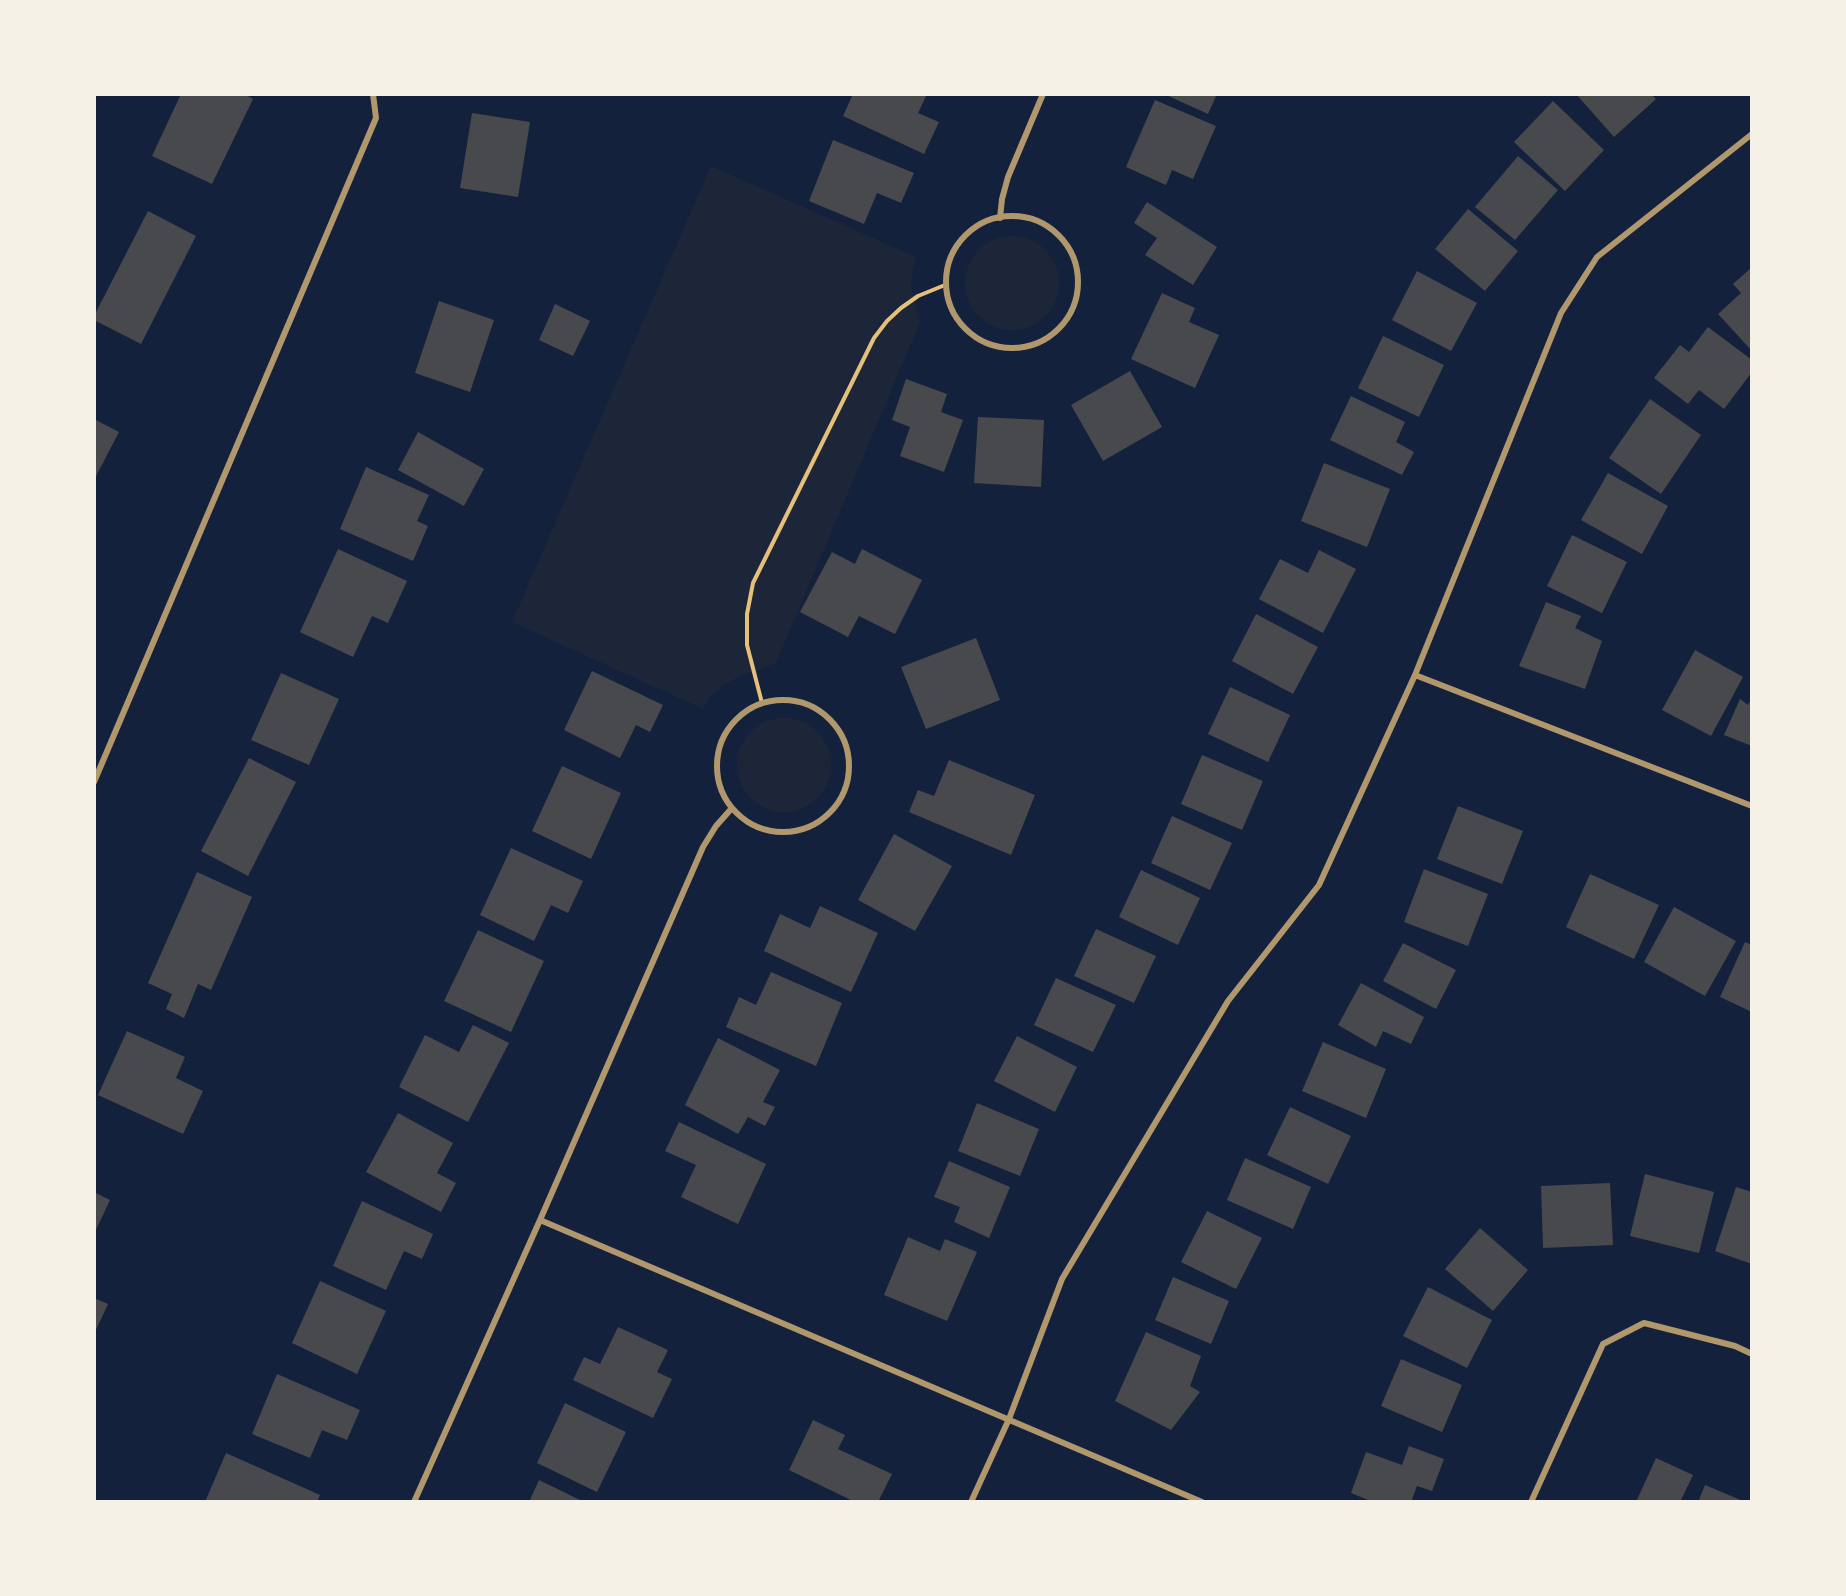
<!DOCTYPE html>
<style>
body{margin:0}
#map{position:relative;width:1846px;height:1596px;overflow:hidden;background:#14213d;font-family:"Sofia Sans Condensed",sans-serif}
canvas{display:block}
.frame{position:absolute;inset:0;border:96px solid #f6f1e7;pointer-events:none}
</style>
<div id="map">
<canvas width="1846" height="1596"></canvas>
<div class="frame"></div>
</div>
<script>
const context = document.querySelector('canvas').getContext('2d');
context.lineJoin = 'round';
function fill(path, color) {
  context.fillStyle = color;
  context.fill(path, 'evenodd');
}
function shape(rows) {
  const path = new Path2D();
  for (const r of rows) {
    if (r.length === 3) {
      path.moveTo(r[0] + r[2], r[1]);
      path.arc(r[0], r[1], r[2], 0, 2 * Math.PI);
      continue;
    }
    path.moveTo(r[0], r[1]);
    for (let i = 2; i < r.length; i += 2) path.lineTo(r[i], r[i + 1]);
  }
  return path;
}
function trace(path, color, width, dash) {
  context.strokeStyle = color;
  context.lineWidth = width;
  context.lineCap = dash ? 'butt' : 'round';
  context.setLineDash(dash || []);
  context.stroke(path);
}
fill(shape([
 [711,166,916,257,912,273,911,287,920,322,776,663,738,677,724,685,711,696,703,709,512,622],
 [1012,283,47],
 [784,765,47]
]), '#1d2539');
fill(shape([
 [181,94,244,94,253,99,212,184,152,156],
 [853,94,927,94,918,113,939,122,924,154,843,116],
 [1164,94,1217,94,1208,114],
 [1576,94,1651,94,1656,99,1614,137],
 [1155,100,1216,126,1193,179,1172,170,1166,185,1126,167],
 [1553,101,1604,150,1565,191,1514,142],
 [472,113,530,122,518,197,460,188],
 [833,140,914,173,901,203,877,193,864,224,809,201],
 [1518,156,1558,190,1515,240,1475,207],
 [1147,202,1217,247,1193,285,1145,255,1157,238,1134,223],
 [1468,209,1518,251,1485,291,1435,249],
 [148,211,196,236,141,344,94,320,94,316],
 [1752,267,1752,351,1718,314,1741,293,1733,284],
 [1417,271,1477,303,1451,351,1392,320],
 [1162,293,1195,308,1189,322,1219,335,1195,388,1131,359],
 [439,301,494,320,470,392,415,373],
 [555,304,590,321,573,356,539,340],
 [1708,327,1752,360,1752,372,1724,409,1699,390,1688,404,1654,378,1680,345,1689,352],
 [1383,336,1444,365,1419,417,1358,388],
 [1130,371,1162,427,1103,461,1071,405],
 [906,379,947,394,941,412,963,420,944,472,900,456,910,427,892,420],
 [1351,396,1405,422,1396,442,1414,452,1402,475,1330,440],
 [1650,399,1701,435,1661,494,1609,458],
 [978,417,1044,420,1041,487,974,483],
 [94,419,119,432,94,480],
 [418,432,484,469,464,506,398,470],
 [1324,463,1390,489,1367,547,1301,521],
 [366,467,429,495,417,521,428,526,413,561,340,529],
 [1608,473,1668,506,1642,554,1581,520],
 [1572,535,1627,562,1602,613,1547,586],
 [338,549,407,581,388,623,372,616,353,657,300,632],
 [862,549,922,580,895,634,859,616,848,637,800,612,832,552,855,564],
 [1319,550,1356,569,1323,633,1259,599,1280,559,1308,573],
 [1546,602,1581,616,1575,628,1602,641,1585,689,1519,666],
 [1256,614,1318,647,1293,694,1232,661],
 [976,638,1000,700,926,729,901,667],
 [1695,650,1743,677,1711,736,1662,710],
 [592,671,663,705,650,732,636,725,620,758,564,730],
 [281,673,339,699,309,765,251,740],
 [1230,687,1290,715,1268,762,1208,734],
 [1752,698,1752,746,1724,735,1740,699,1748,705],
 [1202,755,1263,781,1242,830,1181,804],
 [249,758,296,782,248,876,201,851],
 [949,760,1035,795,1011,855,909,812,918,790,934,796],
 [562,766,621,793,591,859,532,831],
 [1458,806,1523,831,1502,884,1437,859],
 [1172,816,1232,843,1210,890,1151,863],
 [894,834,952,866,915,931,858,900],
 [511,848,583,881,568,913,551,905,534,941,480,915],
 [1424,869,1488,894,1468,946,1404,922],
 [1141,870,1200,898,1178,945,1119,917],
 [197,872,252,897,211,990,198,984,184,1018,166,1009,172,994,148,983],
 [1590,874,1659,905,1634,959,1566,927],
 [820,906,878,933,851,992,764,951,780,914,810,928],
 [1674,907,1736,941,1705,996,1644,962],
 [1096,929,1156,956,1134,1003,1074,976],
 [478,930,544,961,511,1032,444,1001],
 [1745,942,1752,945,1752,1012,1720,997],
 [1403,943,1456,970,1436,1009,1383,981],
 [771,972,842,1003,816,1066,726,1027,739,997,756,1005],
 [1056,978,1116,1005,1093,1052,1034,1025],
 [1361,983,1424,1017,1411,1044,1383,1031,1376,1047,1338,1025],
 [473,1025,509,1043,468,1122,399,1087,425,1035,459,1052],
 [127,1031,185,1057,176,1078,203,1091,183,1134,98,1095],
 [1017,1036,1077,1067,1055,1112,994,1081],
 [718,1038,780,1070,763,1102,775,1107,765,1126,748,1117,738,1134,685,1105],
 [1323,1042,1386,1069,1366,1118,1302,1091],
 [977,1103,1039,1129,1020,1176,958,1151],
 [1290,1107,1351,1136,1328,1184,1267,1155],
 [398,1113,453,1143,437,1173,456,1183,441,1212,366,1172],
 [679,1122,766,1164,738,1224,681,1197,696,1165,665,1151],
 [1245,1158,1311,1187,1293,1229,1227,1200],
 [949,1161,1010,1187,989,1238,954,1222,960,1207,934,1197],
 [1645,1174,1714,1192,1699,1253,1630,1236],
 [1610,1183,1613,1245,1543,1248,1541,1186],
 [1736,1187,1752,1192,1752,1264,1715,1251],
 [94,1192,110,1200,94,1234],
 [362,1201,433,1234,422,1259,404,1251,386,1290,333,1266],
 [1207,1211,1262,1238,1236,1289,1181,1262],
 [1480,1228,1528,1270,1493,1311,1445,1269],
 [908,1237,940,1251,945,1239,977,1252,947,1321,884,1295],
 [1173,1277,1229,1301,1211,1344,1155,1320],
 [320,1281,386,1311,357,1374,292,1343],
 [1428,1287,1492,1320,1467,1368,1403,1336],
 [94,1298,108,1304,94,1334],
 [618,1327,668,1350,657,1372,672,1379,653,1418,573,1380,584,1357,600,1364],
 [1146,1332,1201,1356,1190,1386,1200,1392,1171,1430,1115,1401],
 [1401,1359,1462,1385,1442,1432,1381,1406],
 [277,1374,360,1410,347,1440,322,1430,310,1458,252,1434],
 [565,1403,626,1432,597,1492,537,1463],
 [813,1420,845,1435,838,1449,892,1474,878,1502,855,1502,789,1470],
 [1409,1446,1444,1459,1432,1491,1417,1486,1411,1502,1373,1502,1351,1493,1366,1452,1402,1465],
 [226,1453,320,1495,317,1502,205,1502],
 [1656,1458,1693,1475,1680,1502,1636,1502],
 [539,1480,584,1502,529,1502],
 [1705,1485,1743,1501,1743,1502,1698,1502]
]), '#48494c');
trace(shape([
 [762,703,747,645,747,614,753,583,874,338,887,321,901,308,918,296,945,285]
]), '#e5c07b', 4);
trace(shape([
 [1012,282,66],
 [1000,218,1002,199,1008,177,1043,94],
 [1415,675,1752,806],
 [783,766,66],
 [94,782,376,118,373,94],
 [540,1220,1202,1502],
 [414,1502,540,1220,703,847,716,826,732,808],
 [971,1502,1009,1419,1062,1279,1228,1001,1319,885,1415,675,1561,313,1597,257,1752,134],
 [1531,1502,1603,1344,1644,1323,1735,1346,1752,1354]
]), '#b1986c', 6);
</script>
